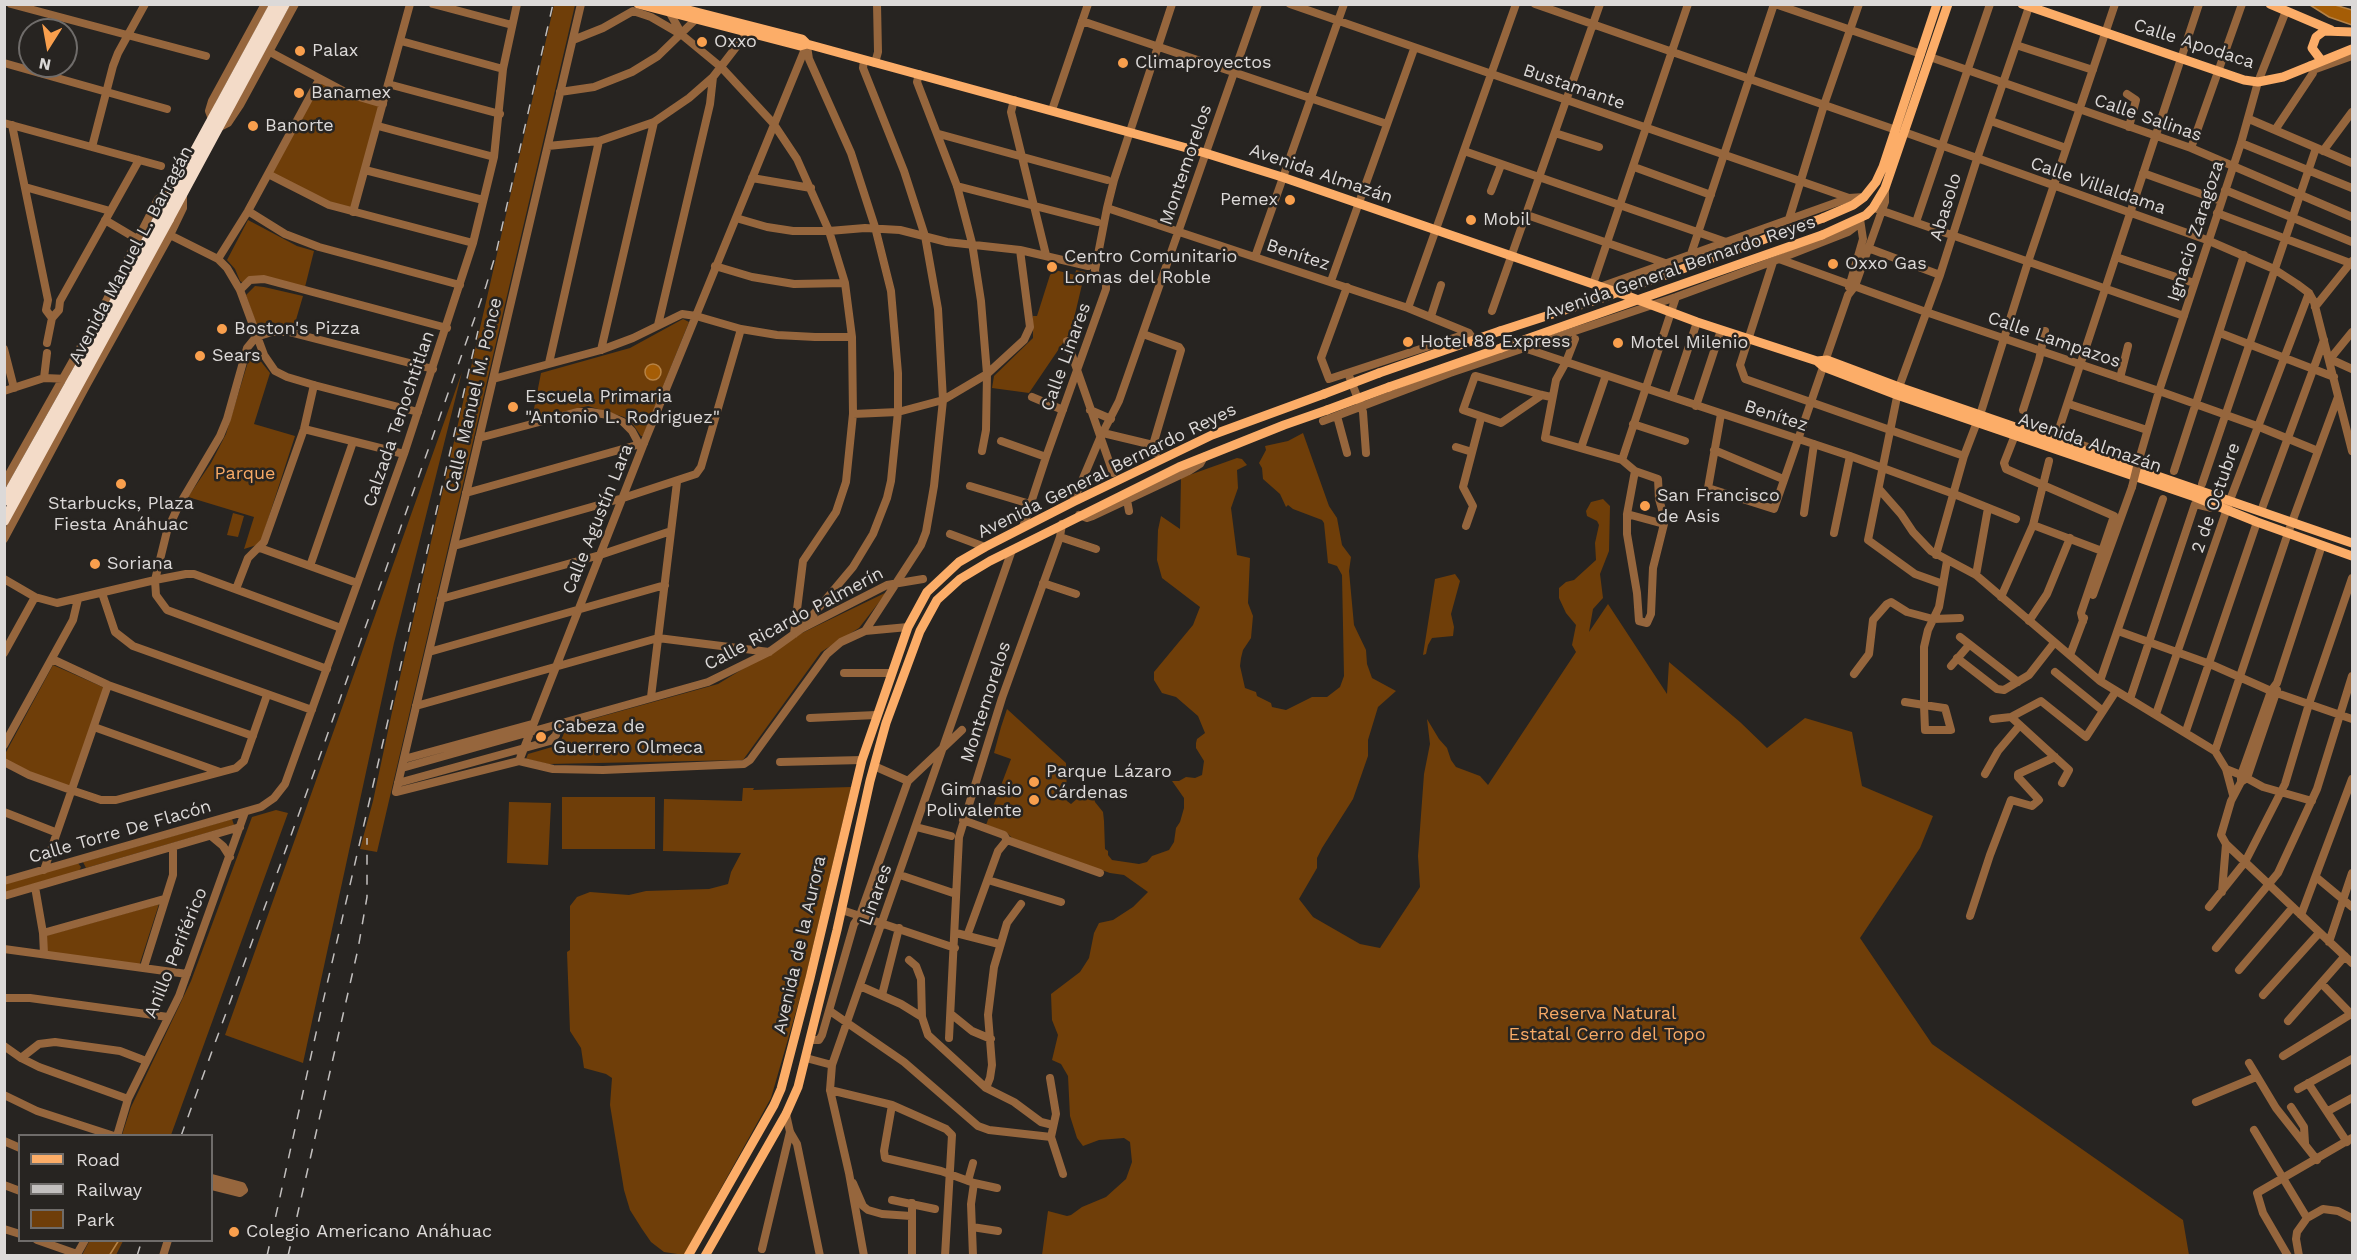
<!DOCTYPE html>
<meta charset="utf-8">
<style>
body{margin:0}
#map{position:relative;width:2357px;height:1260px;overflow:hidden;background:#272421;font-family:"Work Sans",sans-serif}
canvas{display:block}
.frame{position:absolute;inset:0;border:6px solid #dcd9d8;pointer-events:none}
.legend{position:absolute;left:18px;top:1134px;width:195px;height:108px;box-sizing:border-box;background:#272421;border:2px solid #6f6c6a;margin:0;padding:8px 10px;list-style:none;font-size:18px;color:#dcd9d8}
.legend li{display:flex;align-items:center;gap:12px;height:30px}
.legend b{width:30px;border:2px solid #6f6c6a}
.north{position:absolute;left:18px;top:18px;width:60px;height:60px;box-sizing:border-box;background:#272421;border:2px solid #6f6c6a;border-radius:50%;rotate:191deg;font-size:16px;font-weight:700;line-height:24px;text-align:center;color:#dcd9d8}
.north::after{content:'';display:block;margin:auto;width:21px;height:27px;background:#f99f4d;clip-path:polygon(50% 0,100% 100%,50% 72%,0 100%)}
</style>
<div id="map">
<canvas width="2357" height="1260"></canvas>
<div class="frame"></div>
<ul class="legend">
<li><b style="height:8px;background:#fcad68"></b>Road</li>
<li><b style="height:8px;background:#c2bfbe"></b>Railway</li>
<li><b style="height:16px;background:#6f3e09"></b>Park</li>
</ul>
<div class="north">N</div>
</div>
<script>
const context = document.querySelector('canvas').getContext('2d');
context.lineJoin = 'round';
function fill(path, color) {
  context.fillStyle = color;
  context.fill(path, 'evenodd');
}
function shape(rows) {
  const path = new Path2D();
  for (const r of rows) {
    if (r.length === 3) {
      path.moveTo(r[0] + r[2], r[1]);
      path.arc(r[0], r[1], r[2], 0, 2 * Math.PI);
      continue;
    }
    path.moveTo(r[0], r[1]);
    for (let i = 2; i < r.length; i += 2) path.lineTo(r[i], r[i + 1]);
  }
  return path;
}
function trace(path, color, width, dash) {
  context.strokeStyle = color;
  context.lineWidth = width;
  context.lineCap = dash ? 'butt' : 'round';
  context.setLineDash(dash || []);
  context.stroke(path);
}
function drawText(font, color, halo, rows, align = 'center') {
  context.font = font + ' "Work Sans",sans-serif';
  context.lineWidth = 5;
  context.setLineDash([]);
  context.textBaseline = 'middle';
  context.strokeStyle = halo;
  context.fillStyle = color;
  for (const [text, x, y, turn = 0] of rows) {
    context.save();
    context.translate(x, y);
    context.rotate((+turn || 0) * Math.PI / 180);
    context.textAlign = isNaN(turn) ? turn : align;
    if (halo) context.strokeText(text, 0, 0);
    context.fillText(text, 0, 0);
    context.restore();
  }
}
fill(shape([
 [554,5,575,5,377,852,360,849,373,801,392,712],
 [319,80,383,104,353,212,268,174],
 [248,220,297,246,314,251,305,287,266,277,245,284,240,281,235,269,227,260],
 [1055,270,1075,275,1076,270,1085,272,1071,331,1029,393,992,388,994,376,1033,338,1033,316,1037,316,1050,275],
 [255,286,264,287,303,296,293,330,271,328,259,332,246,295],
 [683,319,689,322,643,436,641,436,632,423,624,417,588,406,532,419,541,373,630,348],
 [251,352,255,354,270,373,254,424,295,436,260,544,244,549,254,517,188,497,211,463,226,434],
 [462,372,394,643,303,1063,225,1035],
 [1303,433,1329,506,1337,518,1342,545,1351,557,1349,571,1354,625,1366,650,1367,664,1372,678,1396,691,1378,707,1368,740,1368,756,1353,799,1322,848,1317,858,1317,868,1299,899,1313,917,1360,944,1380,948,1420,887,1418,856,1424,774,1430,744,1427,719,1439,739,1447,748,1451,760,1456,767,1480,776,1488,785,1576,652,1572,645,1576,625,1566,613,1559,598,1559,588,1566,582,1574,580,1596,560,1595,543,1599,525,1597,521,1587,516,1586,511,1591,502,1603,499,1610,506,1609,551,1600,574,1603,598,1593,609,1589,632,1608,604,1667,694,1669,662,1740,722,1767,748,1805,718,1852,732,1862,786,1933,816,1920,848,1860,938,1932,1044,2183,1220,2189,1255,1042,1255,1048,1211,1067,1216,1071,1215,1082,1207,1106,1197,1126,1179,1132,1162,1130,1142,1124,1138,1099,1140,1083,1146,1077,1138,1070,1116,1068,1076,1061,1064,1052,1060,1058,1035,1052,1020,1051,994,1080,972,1089,958,1094,933,1099,923,1113,920,1133,907,1148,892,1124,875,1110,873,1014,840,1006,832,986,825,1011,759,994,753,1001,727,1007,709,1066,763,1067,801,1071,804,1086,791,1092,789,1095,802,1103,812,1104,821,1105,849,1108,851,1108,855,1112,860,1139,864,1147,862,1152,856,1169,850,1174,842,1176,828,1180,822,1184,808,1184,798,1172,781,1179,781,1186,777,1195,778,1202,775,1204,761,1196,748,1196,743,1197,739,1205,733,1198,716,1176,697,1162,693,1154,680,1154,672,1193,625,1200,607,1162,578,1157,560,1158,530,1161,516,1180,529,1181,478,1237,458,1242,459,1247,465,1237,470,1238,488,1231,508,1237,555,1250,558,1248,603,1253,616,1251,638,1243,650,1241,658,1240,666,1245,688,1256,692,1257,696,1271,703,1272,707,1286,710,1312,697,1327,697,1340,687,1344,676,1342,575,1337,566,1328,563,1324,523,1322,520,1293,509,1288,505,1286,507,1280,494,1263,479,1262,468,1259,463,1266,450,1265,446,1288,441],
 [233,513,244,516,238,537,227,535],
 [1455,574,1460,581,1451,614,1454,627,1453,636,1432,638,1428,645,1426,654,1423,655,1435,579],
 [887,592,859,628,821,652,743,760,548,764,526,759,528,754,559,745,567,726,718,684,802,633],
 [53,665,105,688,70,788,30,774,5,760,5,754],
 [851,787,804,984,771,1098,684,1255,664,1252,651,1242,642,1229,630,1210,624,1190,610,1105,612,1078,606,1074,584,1068,581,1048,570,1031,567,952,570,950,570,906,577,897,590,892,629,895,646,891,709,889,728,884,731,872,741,853,663,851,664,799,742,801,743,788,754,788,753,790],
 [562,797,655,797,655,849,562,849],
 [509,802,551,803,548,865,507,863],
 [276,810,288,813,171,1135,122,1135,131,1107,191,981,252,817],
 [232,819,234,825,86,868,83,862],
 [78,863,81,867,79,871,5,892,5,884],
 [159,904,139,966,46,953,45,936],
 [90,1240,123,1240,123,1241,116,1255,82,1255]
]), '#6f3e09');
const water = shape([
 [2310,5,2335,5,2352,10,2352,25,2329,17,2310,5],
 [653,372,8]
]);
fill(water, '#a55d06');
trace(water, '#b68245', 1.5);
trace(shape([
 [109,1256,119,1240]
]), '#b68245', 1.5);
trace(shape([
 [11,4,206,56],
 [433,4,512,25],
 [581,4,396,792,519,761,553,769,603,770,744,764,750,760,827,654,841,642,865,631,921,545,926,532,934,486,943,400,938,309,925,236,904,171,863,68,864,60],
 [1290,4,1849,198],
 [1535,4,1896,130],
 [1775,4,1921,54],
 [670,13,681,33],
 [1082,21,1387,124],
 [573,40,603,28,633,11,651,17,682,35,722,68,773,123,797,159,829,231,845,283,852,337,853,414,846,482,836,512,803,561,794,634],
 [401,41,503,69],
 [2016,45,2093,70],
 [270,52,349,94,383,104],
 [1930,57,2191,148,2352,217],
 [4,63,167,109],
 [875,63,878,52,877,4],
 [2313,70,2352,56],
 [919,74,917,82,957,186,972,243,981,301,987,374,986,430,982,451],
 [388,84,500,114],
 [560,92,594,87,632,72,658,56,696,19],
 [2127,94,2136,100,2129,127],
 [1014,100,1011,112,1046,255],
 [1052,110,1088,4],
 [212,119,209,111,212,101,265,4],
 [2249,119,2352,163],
 [1991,121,2066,148],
 [4,123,161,166],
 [12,125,48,300,46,310,52,318],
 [378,126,494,157],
 [218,128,228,123,240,105,295,4],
 [2275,130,2313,73,2311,65],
 [1904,132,2207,240,2274,269,2297,284,2309,293,2314,302,2352,451],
 [1555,133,1599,147],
 [939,134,1107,180],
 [2241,143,2352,188],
 [548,146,599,141,654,122,689,98,713,77,747,33],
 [92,147,113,66,118,53,145,4],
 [2191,148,2242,4],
 [1464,151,1726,242],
 [2323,151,2352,112],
 [1634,167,1711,195],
 [365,170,483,200],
 [2143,173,2221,201],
 [268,174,329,205,473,243],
 [752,178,811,188],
 [957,186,1097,222],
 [25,187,110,211],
 [2225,190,2352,242],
 [1491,191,1501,165],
 [1107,208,1408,308,1469,333,1474,340],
 [1877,209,2184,316],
 [248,211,285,234,319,247,460,285],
 [353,212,410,4],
 [2217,213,2350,263],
 [1527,215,1665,263],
 [736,218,767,227,793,231,829,231,865,228,900,230,947,242,1020,250,1088,266],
 [1789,219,1824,105,1859,4],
 [105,220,137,239],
 [1916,222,1990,4],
 [170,235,218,259,227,268,240,290,264,355,275,371,287,377,314,385,418,412],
 [1868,248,1940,275],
 [1691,254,1774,4],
 [1255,257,1344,4],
 [2116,257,2194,283],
 [218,259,248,211,319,80],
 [1779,259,1926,312,2159,391,2257,426,2318,451],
 [1773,262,1740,365,1745,379,1964,456],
 [715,266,752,277,794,284,845,283],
 [1331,281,1414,49],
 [1593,284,1688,4],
 [1347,287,1321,358,1329,379,1469,333],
 [1600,287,1849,198,1864,197],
 [1849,287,1863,239,1860,219],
 [240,290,250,280,264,279,447,328],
 [2315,307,2352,261],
 [1408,308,1516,4],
 [1492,311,1600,4],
 [1431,316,1441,285],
 [658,325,710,104,713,77],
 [2352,332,2330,359,2352,369],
 [2220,333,2334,377],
 [1143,334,1179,347,1181,350,1153,445,1156,453],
 [1575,339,1566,362,1556,380,1545,438,1622,460,1635,471,1658,479,1659,499,1665,520,1653,568,1651,614,1647,623,1639,621,1637,593,1627,534,1627,514,1635,471],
 [1067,341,1113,473],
 [47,343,52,318,59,310,60,301,139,160],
 [1524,348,1850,456,1954,494,2016,519],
 [4,349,14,388],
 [601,350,654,122],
 [549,363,599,141],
 [1348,373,1363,412,1366,453],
 [44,378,47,353],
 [2120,378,2128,346],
 [493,379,601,350,633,338,682,314,696,316,741,329,777,335,815,337,852,337],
 [4,391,44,378,68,379],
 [1542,395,1501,423,1463,410,1475,376,1476,376,1542,395,1551,397],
 [1032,397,1063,410],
 [1672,397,1697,322],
 [2069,404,2147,430],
 [1696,406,1721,330],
 [1090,410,1111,419],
 [2023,410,2039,360,2045,331],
 [853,414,898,412,943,400,987,374,1024,340,1030,327,1020,250],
 [1721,414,1708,488,1774,509,1848,295,1855,286,1885,202,1885,188],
 [1980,415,2028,262,2115,4],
 [1337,416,1347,453],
 [1323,421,1450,373,1676,297,1779,259,1848,232,1856,226,1858,220],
 [1633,424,1685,441],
 [304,429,404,454],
 [2031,431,2059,434],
 [1103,433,1153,445],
 [2015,435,2004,463,2006,469,2114,516,2081,613,2083,621],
 [479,438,577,412,591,412,608,415,623,422,632,431,641,448],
 [1001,441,1046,457],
 [1456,447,1472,452],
 [1581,448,1606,375],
 [1714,450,1783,479],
 [2139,459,2128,460,2076,443,2061,436,2059,429,2199,4],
 [1622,460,1676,297],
 [2138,463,2159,391,2241,143,2258,82,2286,11],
 [2174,471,2244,255],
 [4,483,102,309,158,199,174,188],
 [2202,484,2316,148],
 [970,486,1030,504],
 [1879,489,1901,514,1913,532,1931,551,1976,575,2100,681,2215,751,2226,769,2233,795],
 [466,493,644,443],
 [1127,500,1129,511],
 [1073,502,1100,438,1119,401,1258,4],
 [2261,511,2324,340],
 [1804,513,1814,444],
 [1627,514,1664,524],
 [1079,515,1087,518,1093,516,1189,471,1200,464,1204,457],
 [2033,525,2102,551],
 [1466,526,1473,506,1463,487,1481,418],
 [1023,527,1046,457,1106,289,1106,283,1096,277,1095,270,1107,208,1114,180,1172,4],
 [1834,533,1850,456],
 [950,534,985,547],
 [1060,537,1096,549],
 [4,539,86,386,170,235,183,208,183,193],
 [2322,545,2277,683,2271,691,2241,775,2241,782,2231,801,2221,835,2226,844,2352,963],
 [454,546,623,498,696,474,701,467,741,329],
 [260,548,357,583],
 [1936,555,1964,456,1977,422],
 [310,566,353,442],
 [1976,575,1988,508],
 [4,579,35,597,57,603,155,580,186,574,194,574,341,628],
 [1043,583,1076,594],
 [1943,584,1915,574,1868,540,1899,387,1940,275,1977,159,2030,4],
 [236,589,248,558,264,542,304,429,314,385],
 [102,593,115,632,133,646,312,710],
 [2093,595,2132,487],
 [2001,597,2033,525,2049,461],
 [441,599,600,555,671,531],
 [2029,621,2047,594,2070,538],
 [801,629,853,567,873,534,887,498,891,481,898,412,898,373,891,291,875,227,851,153,809,59,807,46],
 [865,631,908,627],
 [2118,631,2210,664,2271,691,2352,719],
 [1960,637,2018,682],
 [429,652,665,585],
 [4,653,35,597],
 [2070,655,2084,618],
 [1957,658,1997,689,2004,690,2029,675,2054,643],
 [52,659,108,685,253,736],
 [1951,666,1969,645],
 [327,669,167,610,156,595,155,580,167,531,178,507,220,436,227,419,247,348,256,337,272,332,289,332,433,369],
 [2055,672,2103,711],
 [844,673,891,673],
 [1854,674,1869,654,1873,620,1887,604,1891,602,1907,612,1933,619,1960,618],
 [2100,681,2163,499],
 [651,697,677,482],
 [2130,699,2195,504,2212,508],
 [1905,702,1924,705,1944,708,1945,708,1951,730,1925,730,1924,705,1924,647,1928,630,1939,607,1947,561],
 [416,706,658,638,769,652],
 [2156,714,2230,500,2309,293],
 [2011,717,2069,770,2062,783],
 [810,718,876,715],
 [1993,719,2011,717,2041,701,2086,737,2116,691],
 [94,727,220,772],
 [2186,731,2257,522],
 [4,745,73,620,78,599],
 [2215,751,2288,533,2338,397],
 [404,759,532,724],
 [519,761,644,443,807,44],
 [4,762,29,775,71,790,101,800,116,800,236,768,244,761,267,695],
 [780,762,862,760],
 [874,766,908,781],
 [402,768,708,682,769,652,801,629,887,585,923,579],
 [2226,769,2241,775,2263,787,2312,801],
 [1985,774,1998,751,2020,725],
 [2241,782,2247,778,2277,690],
 [398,783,550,741,556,735,559,724],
 [4,812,55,832],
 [963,820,1004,835,1007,840,1100,873],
 [916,827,951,836],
 [211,836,223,846,230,857],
 [44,870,108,685],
 [900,875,956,894],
 [2316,877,2352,907],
 [988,880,1061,902],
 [4,881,261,807,274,798,285,784,404,454,473,243,494,157,503,69,517,4],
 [35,887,43,933,44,954],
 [2222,892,2226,844],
 [4,896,240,827],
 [2209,907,2245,862,2285,784,2309,704,2352,578],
 [842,910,955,948],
 [2301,915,2352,779],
 [1970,916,1990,855,2011,800,2032,806,2039,800,2018,777,2018,774,2055,757],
 [43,933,164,899],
 [956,933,999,944],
 [967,936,998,851,1007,840],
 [2329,942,2352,873],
 [2216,948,2278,873,2317,789,2352,676],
 [4,949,187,974],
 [909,960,916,966,921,979,922,1017,928,1035,986,1088,1014,1102,1041,1122,1049,1124],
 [144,967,173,875,173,848],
 [2239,970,2293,907],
 [2321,983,2352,1015],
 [860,986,901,1004,922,1017],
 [882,995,899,928],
 [2263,995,2319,933],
 [5,998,30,998,168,1017],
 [830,1011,904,1062,978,1126,989,1130,1051,1137],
 [951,1014,972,1031,991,1039],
 [2288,1021,2345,956],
 [949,1038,959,837,1002,698,1060,537,1062,524],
 [810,1040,819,1040,822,1035,854,924,860,915,908,781,962,730],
 [4,1046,21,1058,39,1067,128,1099],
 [2283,1056,2351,1014],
 [21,1058,39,1044,55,1042,120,1051,146,1061],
 [806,1058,832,1065],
 [2249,1063,2276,1108,2317,1160],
 [1050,1078,1056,1114,1051,1137],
 [2308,1083,2347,1142],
 [986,1088,990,1078,992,1065,988,1015,994,967,1007,923,1021,904],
 [2298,1089,2352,1059],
 [830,1090,892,1105,946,1129,952,1135,945,1256],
 [4,1095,37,1111,114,1136],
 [2196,1102,2256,1077],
 [892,1105,884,1151,885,1158,941,1171,974,1183,997,1188],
 [2291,1107,2304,1127,2305,1143],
 [2328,1111,2352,1098],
 [786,1114,790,1132,797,1144,820,1256],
 [2254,1130,2307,1218],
 [117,1136,128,1099,179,996,245,812],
 [1051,1137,1063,1174],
 [4,1141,20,1148],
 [212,1178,242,1186,244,1190,240,1193,212,1186],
 [968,1181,973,1163],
 [853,1183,863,1206,868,1210,882,1214,911,1216],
 [4,1185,20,1191],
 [892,1200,935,1209],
 [972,1227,998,1231],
 [4,1229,20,1234],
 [37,1240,77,1254],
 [762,1249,790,1132],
 [76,1256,85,1240],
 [163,1256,168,1240],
 [864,1256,849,1173,830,1090,832,1065,1012,550],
 [912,1256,912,1203],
 [973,1256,971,1204,974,1183],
 [2288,1256,2263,1213,2257,1193,2352,1138],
 [2299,1256,2296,1239,2297,1232,2307,1218,2323,1209,2338,1211,2352,1218]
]), '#96663d', 8);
trace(shape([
 [638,4,800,46,807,44,1205,153,1282,177,1625,295,1697,322,1817,361,1827,360,1899,387,2352,543],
 [665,4,802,39,807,44],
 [2022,4,2244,80,2258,82,2283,77,2352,49],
 [2270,4,2331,30],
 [2321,60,2312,48,2316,37,2324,31,2352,32],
 [1823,218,1853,205,1864,197,1876,182,1883,167,1937,4],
 [1822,235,1866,215,1873,208,1885,188,1948,4],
 [1817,361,1824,367,1897,395,2195,497,2257,522,2352,556],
 [1379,373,1500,331],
 [1389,387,1501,348],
 [688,1256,774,1105,781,1089,810,978,862,760,908,627,927,592,959,562,985,547,1073,502,1212,435,1324,394],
 [705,1256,786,1114,798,1087,837,930,870,781,886,723,920,631,937,600,960,579,990,561,1179,467,1284,425,1327,410]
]), '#fcad68', 9);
trace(shape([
 [160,215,275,4],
 [169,219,285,4]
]), '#f3dbc8', 10);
trace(shape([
 [181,1136,316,767,486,286,496,253,553,4],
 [137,1256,142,1240],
 [267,1256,322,1006,478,331],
 [288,1256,358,949,367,897,367,838]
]), '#c2bfbe', 1.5, [10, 10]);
trace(shape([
 [2132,487,2138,463]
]), '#96663d', 8);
trace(shape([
 [1500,331,1602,298,1823,218],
 [1501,348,1822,235],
 [1324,394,1379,373],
 [1327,410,1389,387]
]), '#fcad68', 9);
trace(shape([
 [4,501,92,345,160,215],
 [4,521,169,219]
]), '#f3dbc8', 10);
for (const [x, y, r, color] of [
 [702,42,6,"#f99f4d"],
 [300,51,6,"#f99f4d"],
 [1123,63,6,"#f99f4d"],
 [299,93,6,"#f99f4d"],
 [253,126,6,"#f99f4d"],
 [1290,200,6,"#f99f4d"],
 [1471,220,6,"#f99f4d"],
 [1833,264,6,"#f99f4d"],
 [1052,267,6,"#f99f4d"],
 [222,329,6,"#f99f4d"],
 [1408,342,6,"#f99f4d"],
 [1618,343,6,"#f99f4d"],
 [200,356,6,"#f99f4d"],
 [513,407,6,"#f99f4d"],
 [121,484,6,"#f99f4d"],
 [1645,506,6,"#f99f4d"],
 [95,564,6,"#f99f4d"],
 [541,737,6,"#f99f4d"],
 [1034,782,6,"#f99f4d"],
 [1034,800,6,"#f99f4d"],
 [234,1232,6,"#f99f4d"]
]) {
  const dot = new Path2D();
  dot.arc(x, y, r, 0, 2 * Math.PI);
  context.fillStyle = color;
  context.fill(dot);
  trace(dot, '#272421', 2);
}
drawText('18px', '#dcd9d8', '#272421', [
 ["Oxxo",714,42],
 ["Palax",312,51],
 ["Climaproyectos",1135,63],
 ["Banamex",311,93],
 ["Banorte",265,126],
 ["Pemex",1278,200,"right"],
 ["Mobil",1483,220],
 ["Centro Comunitario",1064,257],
 ["Lomas del Roble",1064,278],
 ["Oxxo Gas",1845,264],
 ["Boston's Pizza",234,329],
 ["Hotel 88 Express",1420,342],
 ["Motel Milenio",1630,343],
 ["Sears",212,356],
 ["Escuela Primaria",525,397],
 ["\"Antonio L. Rodriguez\"",525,418],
 ["San Francisco",1657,496],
 ["de Asis",1657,517],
 ["Starbucks, Plaza",121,504,"center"],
 ["Fiesta Anáhuac",121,525,"center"],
 ["Soriana",107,564],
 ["Cabeza de",553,727],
 ["Guerrero Olmeca",553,748],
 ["Parque Lázaro",1046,772],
 ["Cárdenas",1046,793],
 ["Gimnasio",1022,790,"right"],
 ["Polivalente",1022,811,"right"],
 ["Colegio Americano Anáhuac",246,1232]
], 'left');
drawText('18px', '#dcd9d8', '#272421', [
 ["Calle Apodaca",2194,44,18],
 ["Bustamante",1574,87,19],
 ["Calle Salinas",2148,118,19],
 ["Montemorelos",1186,165,-71],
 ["Avenida Almazán",1321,174,19],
 ["Calle Villaldama",2098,186,19],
 ["Abasolo",1946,207,-73],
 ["Ignacio Zaragoza",2196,231,-72],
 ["Avenida Manuel L. Barragán",131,255,-62],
 ["Benítez",1298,255,18],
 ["Avenida General Bernardo Reyes",1680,268,-19],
 ["Calle Lampazos",2054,340,19],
 ["Calle Linares",1066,357,-70],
 ["Calle Manuel M. Ponce",474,395,-77],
 ["Benítez",1776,416,18],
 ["Calzada Tenochtitlan",399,419,-71],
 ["Avenida Almazán",2090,443,19],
 ["Avenida General Bernardo Reyes",1107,471,-26],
 ["2 de Octubre",2216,498,-71],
 ["Calle Agustín Lara",598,519,-68],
 ["Calle Ricardo Palmerín",794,619,-28],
 ["Montemorelos",986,702,-72],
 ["Calle Torre De Flacón",120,832,-16],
 ["Linares",876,895,-70],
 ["Avenida de la Aurora",800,945,-77],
 ["Anillo Periférico",176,953,-68]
]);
drawText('18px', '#f8aa66', '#272421', [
 ["Parque",245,474],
 ["Reserva Natural",1607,1014],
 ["Estatal Cerro del Topo",1607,1035]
]);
</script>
